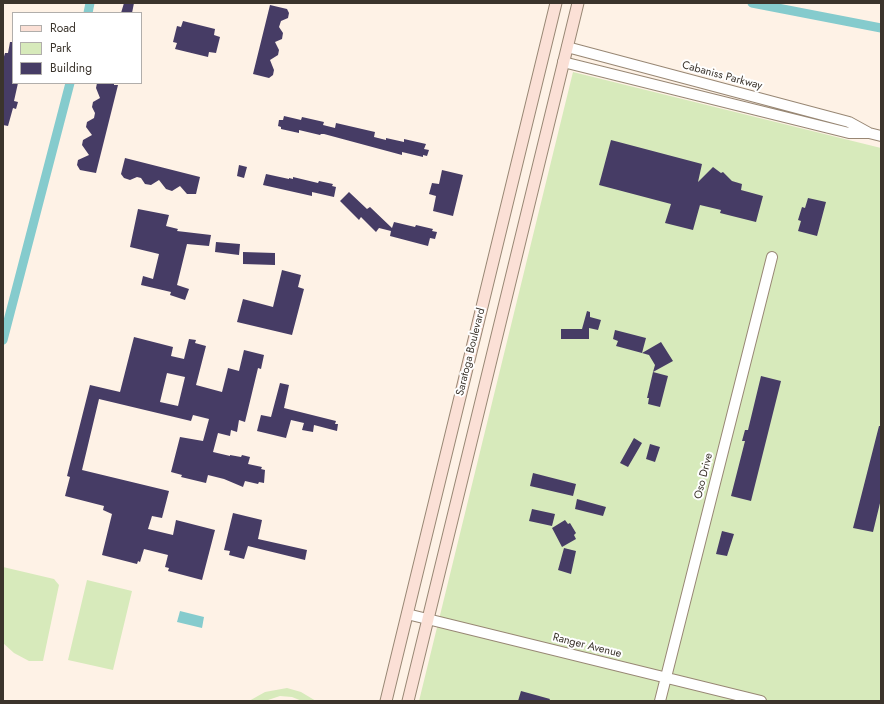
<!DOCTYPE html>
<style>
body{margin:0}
#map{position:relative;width:884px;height:704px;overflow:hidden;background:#fef2e6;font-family:Jost,sans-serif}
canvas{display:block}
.frame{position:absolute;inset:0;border:4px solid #3b342c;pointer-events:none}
.legend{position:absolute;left:12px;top:12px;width:130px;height:72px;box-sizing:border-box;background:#fff;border:1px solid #b1aeab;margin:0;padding:5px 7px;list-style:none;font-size:12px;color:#3b342c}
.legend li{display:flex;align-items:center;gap:8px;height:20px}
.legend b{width:20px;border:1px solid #b1aeab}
</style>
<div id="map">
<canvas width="884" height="704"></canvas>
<div class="frame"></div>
<ul class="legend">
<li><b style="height:5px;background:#fbe0d6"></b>Road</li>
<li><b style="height:11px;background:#d7eabb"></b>Park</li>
<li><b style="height:11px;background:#463c65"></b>Building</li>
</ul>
</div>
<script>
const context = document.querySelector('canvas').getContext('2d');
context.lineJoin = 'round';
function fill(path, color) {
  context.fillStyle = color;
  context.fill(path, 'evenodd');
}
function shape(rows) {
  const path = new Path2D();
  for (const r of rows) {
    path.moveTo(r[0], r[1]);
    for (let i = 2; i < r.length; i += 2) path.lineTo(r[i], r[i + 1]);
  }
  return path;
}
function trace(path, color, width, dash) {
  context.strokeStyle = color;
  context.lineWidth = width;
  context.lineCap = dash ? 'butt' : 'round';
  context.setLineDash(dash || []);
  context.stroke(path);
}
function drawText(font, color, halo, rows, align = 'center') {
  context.font = font + ' Jost,sans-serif';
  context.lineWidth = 4;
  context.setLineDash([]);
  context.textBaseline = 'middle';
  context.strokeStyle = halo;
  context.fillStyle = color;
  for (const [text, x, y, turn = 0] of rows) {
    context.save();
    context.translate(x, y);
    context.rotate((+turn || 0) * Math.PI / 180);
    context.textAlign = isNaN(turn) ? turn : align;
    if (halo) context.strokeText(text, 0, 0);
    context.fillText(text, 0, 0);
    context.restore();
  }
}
fill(shape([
 [573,72,881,148,881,701,419,701],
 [3,567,54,579,59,585,43,661,29,661,14,653,3,643],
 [87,580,132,591,113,670,68,660],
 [287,688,301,692,316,701,302,701,292,697,280,696,265,701,249,701,265,692]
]), '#d7eabb');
fill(shape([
 [180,611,204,617,202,628,177,622]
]), '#85cbcd');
trace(shape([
 [752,3,881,28],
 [88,13,90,3],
 [3,340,70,83]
]), '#85cbcd', 9);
fill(shape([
 [124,3,134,3,132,13,121,13],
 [270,5,287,9,289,13,288,18,281,21,279,27,283,33,282,39,275,42,279,50,278,55,270,60,274,70,273,75,269,78,253,74],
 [183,21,215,29,214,35,220,37,216,53,209,52,208,57,175,49,177,43,173,42,177,26,181,27],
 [10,42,13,42,13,83,18,83,14,101,18,102,16,109,13,108,8,126,3,125,3,60,5,53,8,53],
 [97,83,114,83,114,85,118,85,96,173,80,170,77,165,78,160,89,155,82,145,83,140,92,135,86,127,87,122,94,118,95,113,92,107,93,102,100,98,96,88],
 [284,116,301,120,302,117,324,122,323,125,335,128,336,123,375,132,374,137,386,140,386,138,404,142,404,139,426,144,424,149,429,150,427,156,423,155,423,157,402,152,402,155,324,134,321,134,320,135,299,130,299,133,281,129,281,127,278,126,279,120,283,120],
 [611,140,702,164,698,182,713,167,721,173,723,172,732,181,742,184,741,190,763,196,756,222,720,213,721,210,700,205,693,230,665,223,671,204,599,185],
 [125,158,200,177,196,194,187,194,180,186,172,191,166,189,159,180,151,185,145,184,141,178,137,177,130,180,124,178,121,174],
 [239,165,247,167,244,178,237,176],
 [442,170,463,175,453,216,433,211,436,196,429,194,432,183,439,184],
 [266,174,289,179,289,178,293,179,293,177,318,183,319,181,333,184,332,186,336,187,334,197,312,192,312,196,263,185],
 [349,192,367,209,370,207,392,228,394,222,415,227,416,225,433,229,432,231,437,232,435,239,430,238,428,246,390,236,391,231,379,228,376,232,361,217,359,220,340,201],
 [808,198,826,202,817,236,798,231,801,221,798,220,802,207,805,208],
 [138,209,169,215,166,226,178,229,177,231,211,235,209,246,187,244,177,285,189,289,185,300,170,295,171,292,141,285,143,276,153,279,159,254,130,247],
 [216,242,240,244,239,255,215,252],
 [243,252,275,253,275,265,243,264],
 [282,270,301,275,298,287,304,289,292,335,237,322,243,299,273,307],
 [587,311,590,312,590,317,601,320,598,330,589,328,589,339,561,339,561,329,582,329],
 [615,330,646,338,642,353,616,346,618,341,613,339],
 [134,337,173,347,171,356,184,359,189,339,196,340,195,343,206,346,196,385,222,392,228,368,239,371,244,350,264,355,261,369,258,368,245,422,239,420,237,432,231,430,230,436,218,433,213,452,230,456,230,455,241,457,242,455,250,457,248,464,262,467,261,469,265,470,264,483,259,482,258,484,245,481,243,487,224,479,208,475,206,483,181,477,182,475,171,472,180,437,203,441,209,419,193,415,191,421,99,399,82,470,169,491,162,518,152,516,148,529,173,535,176,520,215,530,202,580,168,571,169,568,165,567,168,555,144,549,140,562,138,561,137,564,102,555,112,514,103,510,104,506,65,496,70,477,67,476,90,385,120,392],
 [167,373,185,377,178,406,160,402],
 [661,342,673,361,653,372,655,365,649,355,642,353],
 [653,372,668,376,660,407,648,404,649,398,647,398],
 [761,376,781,381,751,501,731,496,745,441,742,441,745,430,748,430],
 [280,383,289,385,284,408,336,421,335,424,338,424,337,431,314,425,313,432,302,430,304,423,291,420,286,438,257,431,261,415,271,417],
 [879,426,881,426,881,499,873,532,853,528],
 [634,438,642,443,628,467,620,463],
 [650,444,660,447,655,462,646,459],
 [533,473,576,484,573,496,530,486],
 [577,499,606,507,603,516,575,509],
 [532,509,555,514,552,526,529,521],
 [233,513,262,520,258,539,307,550,305,560,248,546,244,559,229,555,230,551,224,550],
 [565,520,568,524,570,523,576,533,574,535,576,539,562,547,552,528],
 [722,531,734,534,727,556,716,554],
 [564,548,576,551,571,574,558,570],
 [521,691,550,699,549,701,518,701]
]), '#463c65');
const tertiary = shape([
 [567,47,849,122,869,133,881,136],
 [563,62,849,133,868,133],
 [407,614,761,701],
 [660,701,772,257]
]);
const secondary = shape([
 [386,701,556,3],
 [408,701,578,3]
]);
trace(tertiary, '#988774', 12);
trace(secondary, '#988774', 13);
trace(tertiary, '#fff', 10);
trace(secondary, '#fbe0d6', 11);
drawText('11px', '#3b342c', '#fff', [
 ["Cabaniss Parkway",722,76,15],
 ["Saratoga Boulevard",471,352,-76],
 ["Oso Drive",704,476,-76],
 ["Ranger Avenue",587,646,14]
]);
</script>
